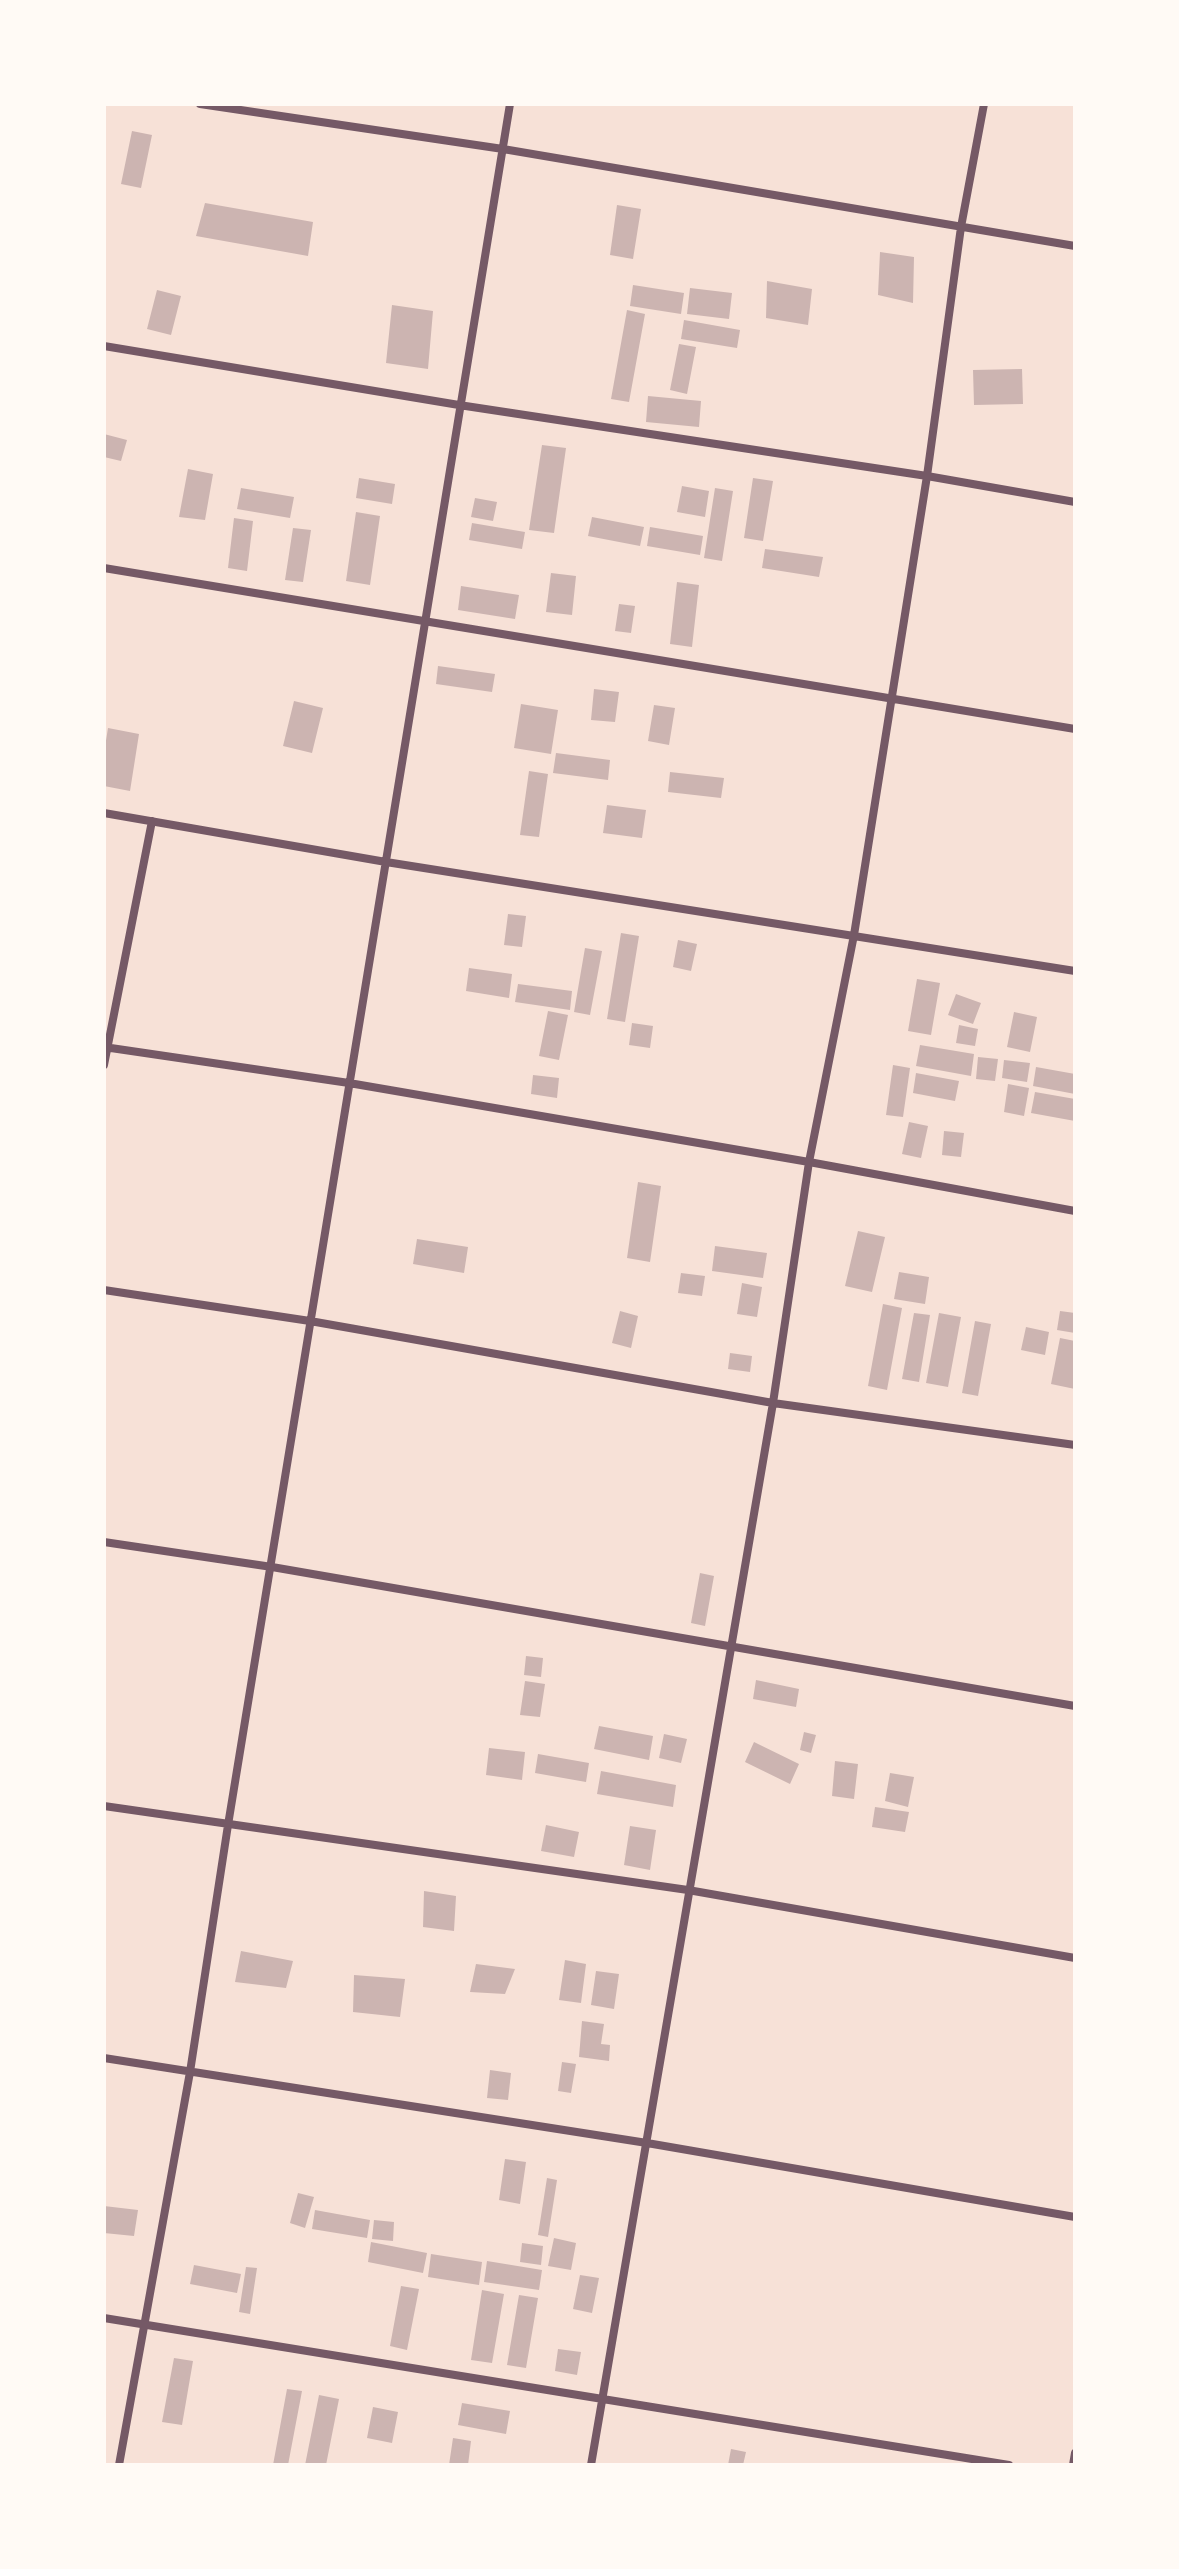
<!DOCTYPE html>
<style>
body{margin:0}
#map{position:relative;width:1179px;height:2569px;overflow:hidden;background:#f7e1d7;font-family:Ubuntu,sans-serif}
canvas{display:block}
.frame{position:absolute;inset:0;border:106px solid #fffaf5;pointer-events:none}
</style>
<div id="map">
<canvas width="1179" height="2569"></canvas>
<div class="frame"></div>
</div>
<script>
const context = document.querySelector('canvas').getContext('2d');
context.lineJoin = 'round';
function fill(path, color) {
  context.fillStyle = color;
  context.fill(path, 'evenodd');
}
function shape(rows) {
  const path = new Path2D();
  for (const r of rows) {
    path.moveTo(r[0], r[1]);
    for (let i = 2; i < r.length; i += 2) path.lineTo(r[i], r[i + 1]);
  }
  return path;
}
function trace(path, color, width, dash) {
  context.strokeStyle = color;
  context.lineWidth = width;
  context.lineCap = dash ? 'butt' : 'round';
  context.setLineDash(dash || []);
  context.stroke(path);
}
fill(shape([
 [132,131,152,135,141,188,121,184],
 [205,203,313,222,308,256,196,236],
 [617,205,641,209,633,259,610,255],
 [880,252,914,257,913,303,878,295],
 [767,281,812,289,808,325,766,318],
 [633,285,684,293,681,314,630,306],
 [690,288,732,293,729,319,687,314],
 [157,290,181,296,171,335,147,329],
 [392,305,433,311,428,369,386,363],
 [627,310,645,314,629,402,611,399],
 [684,320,740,330,737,348,681,339],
 [679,344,696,347,687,394,670,390],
 [1022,369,1023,404,974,405,973,370],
 [648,396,701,401,699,427,646,422],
 [104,434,127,440,121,461,104,457],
 [542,445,566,448,554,533,529,530],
 [188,469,213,474,205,520,179,517],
 [359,478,395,484,392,504,356,498],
 [753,478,773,481,763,541,744,538],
 [682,486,709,491,705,517,677,512],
 [241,488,294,497,290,518,237,509],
 [715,488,733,491,722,561,704,558],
 [475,498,497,502,493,521,471,517],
 [356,512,380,516,370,585,346,581],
 [592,517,644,527,640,546,588,536],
 [234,518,253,521,247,571,228,568],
 [472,523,525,532,522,549,469,540],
 [650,527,703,536,700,555,647,546],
 [293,528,311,530,303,582,285,580],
 [765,549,823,557,819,577,762,568],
 [551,573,576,576,572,615,546,612],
 [677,582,699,585,692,647,670,644],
 [461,586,519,595,515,619,458,610],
 [619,604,635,606,631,633,615,631],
 [438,666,495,674,492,692,436,684],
 [594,689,619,692,615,722,591,720],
 [294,701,323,708,312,753,283,746],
 [521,704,558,710,551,754,514,748],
 [654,705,675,708,669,745,648,741],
 [108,728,139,734,130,791,104,786,104,753],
 [556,753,610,760,608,780,553,773],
 [529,771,548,774,539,837,520,835],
 [670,772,724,778,721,798,668,792],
 [607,805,646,810,642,838,603,833],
 [508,914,526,916,522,947,504,945],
 [621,933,639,936,625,1022,607,1019],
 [678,940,697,944,691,971,673,967],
 [585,948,602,951,590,1015,574,1012],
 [469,968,512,974,509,998,466,991],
 [917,979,940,983,931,1035,908,1031],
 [518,984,572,991,570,1010,515,1002],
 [956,994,981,1003,973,1024,948,1015],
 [548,1011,568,1015,559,1060,539,1056],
 [1014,1012,1037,1017,1030,1052,1007,1047],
 [632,1023,653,1026,650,1048,629,1045],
 [959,1025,978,1029,975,1046,956,1043],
 [920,1045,974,1054,971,1076,916,1066],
 [978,1057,998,1059,995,1081,976,1079],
 [1004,1060,1030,1063,1027,1082,1002,1078],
 [893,1065,910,1068,903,1117,886,1115],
 [1036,1067,1075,1074,1075,1094,1033,1086],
 [916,1073,959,1081,955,1101,913,1093],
 [533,1075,559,1078,557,1098,531,1094],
 [1008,1084,1029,1088,1024,1116,1004,1112],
 [1035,1092,1075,1099,1075,1121,1031,1113],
 [909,1122,928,1126,921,1158,902,1154],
 [944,1131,964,1133,961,1157,942,1155],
 [638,1182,661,1186,650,1262,627,1258],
 [858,1231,885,1237,872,1292,845,1286],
 [417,1239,468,1247,464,1273,413,1264],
 [715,1246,767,1253,763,1278,712,1271],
 [899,1272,929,1277,925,1304,894,1299],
 [681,1273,705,1276,702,1296,678,1293],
 [742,1283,762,1287,757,1317,737,1314],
 [883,1304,902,1308,887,1390,868,1386],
 [620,1311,638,1316,631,1348,612,1343],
 [1060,1311,1075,1313,1075,1333,1057,1330],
 [914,1313,930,1315,919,1382,902,1379],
 [939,1313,961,1317,948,1387,926,1383],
 [975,1321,991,1324,978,1396,962,1393],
 [1026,1327,1049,1332,1045,1355,1021,1350],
 [1060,1338,1075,1341,1075,1389,1051,1384],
 [730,1353,752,1356,750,1372,728,1369],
 [700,1573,714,1576,705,1626,691,1623],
 [526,1656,543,1658,541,1677,524,1675],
 [756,1680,799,1689,796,1707,753,1699],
 [525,1681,545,1684,540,1717,520,1715],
 [599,1726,653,1736,649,1760,594,1749],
 [804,1732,816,1735,811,1753,800,1750],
 [664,1734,687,1739,681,1763,659,1758],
 [754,1742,799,1764,790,1784,745,1762],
 [489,1748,525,1752,522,1780,486,1775],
 [538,1754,589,1763,586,1782,535,1773],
 [835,1761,858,1764,854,1799,832,1796],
 [601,1771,676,1785,673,1807,597,1794],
 [890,1773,914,1777,908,1807,885,1801],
 [875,1807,909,1812,905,1832,872,1827],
 [546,1825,579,1832,574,1857,541,1851],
 [630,1826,656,1830,650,1870,624,1865],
 [424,1891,456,1896,454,1931,423,1927],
 [241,1951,293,1961,286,1988,235,1982],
 [565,1960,586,1964,581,2003,559,2000],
 [476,1964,515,1969,505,1994,470,1992],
 [596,1971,619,1974,614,2009,591,2005],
 [354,1975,405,1979,400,2017,353,2012],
 [582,2021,604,2024,601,2044,610,2045,609,2061,579,2057],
 [562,2062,576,2064,571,2093,558,2091],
 [490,2070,511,2073,508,2100,487,2098],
 [505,2159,526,2162,520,2204,499,2200],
 [547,2178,557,2180,548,2237,538,2235],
 [298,2193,314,2197,305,2228,290,2223],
 [104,2206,138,2210,134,2236,104,2233],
 [315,2210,370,2220,367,2238,312,2229],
 [374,2220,394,2222,393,2241,372,2239],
 [554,2238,576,2243,571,2270,548,2266],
 [371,2242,427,2253,423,2273,368,2262],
 [522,2243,543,2246,541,2265,520,2262],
 [431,2254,482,2262,479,2285,428,2277],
 [487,2261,542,2270,539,2290,484,2282],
 [194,2265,241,2274,237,2293,190,2284],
 [246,2267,257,2268,250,2314,239,2312],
 [580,2275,599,2278,592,2313,573,2309],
 [401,2286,419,2289,407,2350,390,2346],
 [482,2290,504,2294,492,2363,471,2360],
 [519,2295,538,2298,526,2368,507,2365],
 [558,2349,581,2352,577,2375,555,2371],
 [174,2358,193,2361,182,2425,162,2422],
 [287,2389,302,2391,288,2465,273,2465],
 [319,2395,339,2399,326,2465,305,2465],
 [462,2403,510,2411,506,2434,458,2425],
 [373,2407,398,2412,392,2443,367,2438],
 [453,2438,471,2441,468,2465,449,2465],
 [731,2449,746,2452,743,2465,728,2465]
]), '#ccb4b1');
trace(shape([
 [200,104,503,149,1075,246],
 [104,346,459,405,927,476,1075,502],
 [104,568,1075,729],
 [104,813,386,862,1075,971],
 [104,1047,349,1083,809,1162,1075,1211],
 [104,1065,152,821],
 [104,1290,310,1321,773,1403,1075,1445],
 [104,1542,272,1567,1075,1706],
 [104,1806,688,1890,1075,1958],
 [104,2058,647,2143,1075,2217],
 [104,2318,1009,2465],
 [119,2465,190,2072,228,1825,510,104],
 [591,2465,773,1403,809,1162,854,935,927,476,961,227,984,104],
 [1073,2465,1075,2453]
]), '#755966', 8);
</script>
